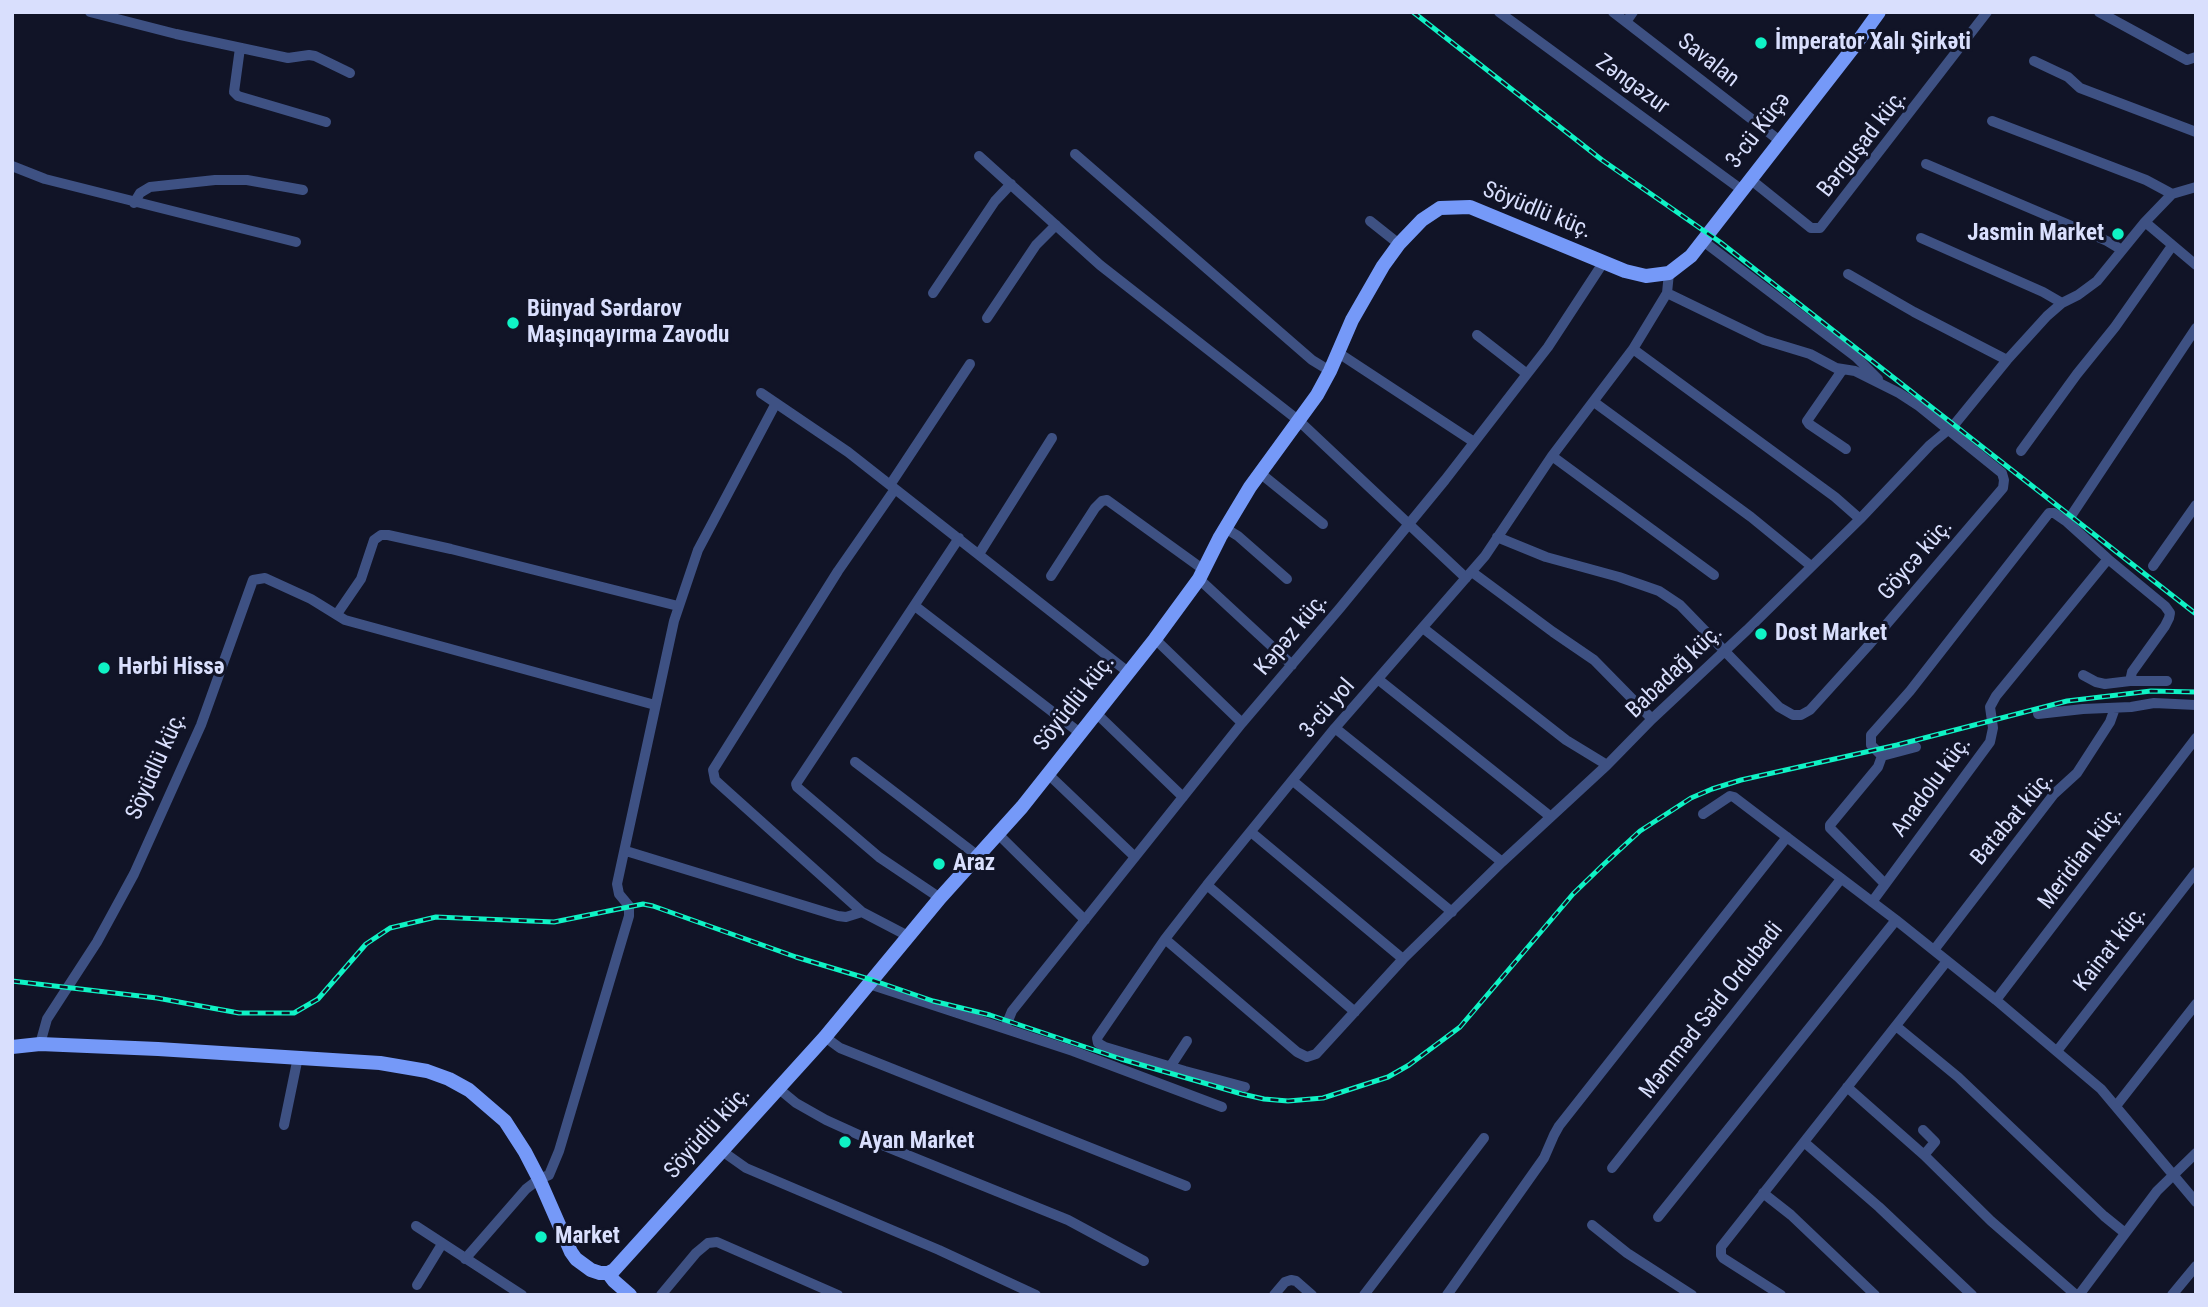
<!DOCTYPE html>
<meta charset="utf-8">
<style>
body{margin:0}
#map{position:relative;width:2208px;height:1307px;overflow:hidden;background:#111427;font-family:"Roboto Condensed",sans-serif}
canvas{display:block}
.frame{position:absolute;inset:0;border:14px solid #d9dffd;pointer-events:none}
</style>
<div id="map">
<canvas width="2208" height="1307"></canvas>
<div class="frame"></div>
</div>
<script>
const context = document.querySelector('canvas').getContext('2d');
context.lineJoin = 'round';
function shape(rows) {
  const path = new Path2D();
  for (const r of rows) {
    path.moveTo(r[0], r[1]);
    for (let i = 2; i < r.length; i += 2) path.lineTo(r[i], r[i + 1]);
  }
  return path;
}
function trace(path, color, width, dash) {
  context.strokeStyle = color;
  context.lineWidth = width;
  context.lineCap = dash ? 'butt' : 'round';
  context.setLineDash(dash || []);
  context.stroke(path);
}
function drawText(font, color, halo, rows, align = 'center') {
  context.font = font + ' "Roboto Condensed",sans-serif';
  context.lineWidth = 6;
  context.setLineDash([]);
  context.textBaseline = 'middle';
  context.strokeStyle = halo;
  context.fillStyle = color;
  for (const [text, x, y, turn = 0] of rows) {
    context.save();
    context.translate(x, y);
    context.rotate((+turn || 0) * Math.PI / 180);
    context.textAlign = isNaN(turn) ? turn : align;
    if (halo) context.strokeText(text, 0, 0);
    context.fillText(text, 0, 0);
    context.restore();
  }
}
trace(shape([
 [90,12,176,34,288,58,309,55,315,56,350,73],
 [1499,12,1742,190],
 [1613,12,1780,141],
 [2099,12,2187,60,2196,57],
 [1626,22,1633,12],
 [240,48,234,92,238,96,326,122],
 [2034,61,2068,77,2080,88,2196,132],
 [1992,121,2146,180,2172,194],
 [1075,154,1312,360,1330,371],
 [979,156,1100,265,1298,420,1466,578],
 [1926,164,2107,241,2122,250],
 [12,166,45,179,296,242],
 [1750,179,1811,228,1820,228,1987,12],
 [134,203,140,193,150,187,215,180,247,180,303,190],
 [1370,221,1399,244],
 [2145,222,2196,265],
 [1921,238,2043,292,2062,303],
 [1703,241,1856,357,1878,379],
 [1848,274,1914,312,2007,360],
 [933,293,995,201,1011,184],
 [987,318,1036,245,1056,225],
 [1477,335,1527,374],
 [1633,349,1835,497,1860,519],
 [1337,352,1474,442],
 [1843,369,1807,421,1809,424,1846,449],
 [761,393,848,452,1128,672],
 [1594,402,1751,517,1811,566],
 [2021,451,2077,374,2115,327,2172,246],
 [1552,456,1714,575],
 [1260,473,1323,524],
 [890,485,970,364],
 [2067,522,2196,328],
 [1225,528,1238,536,1287,579],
 [1497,537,1546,557,1619,577,1659,591,1680,605,1779,707,1793,715,1801,715,1810,710,1868,646,2003,488,2004,480,2002,473,1919,406,1899,393,1855,371,1836,368,1810,354,1764,340,1667,293],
 [979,554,1052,438],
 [2153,566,2196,505],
 [1472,572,1553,632,1594,660,1652,719],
 [1051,576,1095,508,1102,501,1107,500,1204,570],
 [1199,579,1292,665],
 [915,606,1080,733],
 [337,614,361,579,374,540,381,535,388,535,451,549,678,606],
 [1423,628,1566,740,1607,765],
 [1155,639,1242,723],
 [2083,675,2096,682,2105,684,2130,681,2167,681],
 [1379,680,1551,817],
 [1096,713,1183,797],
 [2038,714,2083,709,2131,707,2154,703,2196,705],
 [1335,728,1502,862],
 [1882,756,1871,745,1871,735,1910,691,2049,513,2054,513,2067,522,2108,559,2165,606,2170,613,2169,618,2165,626,2132,672,2130,681],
 [1882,756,1878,767,1830,825,1830,828,1885,884],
 [1882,756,1916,747],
 [855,762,978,856],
 [1048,774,1135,857],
 [1293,781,1452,912],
 [1703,814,1730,796,1734,797,1896,920,1996,1000,2101,1089,2196,1202],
 [1251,832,1403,959],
 [998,834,1085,920],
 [626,851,838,916,846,917,862,912,908,936],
 [1207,885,1355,1012],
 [940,898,879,857,797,787,796,784,959,538],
 [1872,902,1990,742,1993,728,1990,707,1996,696,2108,559],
 [862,912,726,790,715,780,713,770,838,571,895,489],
 [1165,939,1297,1052,1307,1057,1316,1054,1403,959,1502,862,1607,765,1652,719,1747,630,1860,519,1930,445,1954,425,2007,360,2047,316,2062,303,2078,295,2097,281,2145,222,2172,194,2196,187],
 [1934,950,2054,794,2077,773,2110,722,2115,708],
 [869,984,1073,1051,1222,1107],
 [1996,1000,2196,738],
 [1896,1026,1958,1077,2104,1216,2125,1233],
 [1005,1028,1012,1011,1135,857,1242,723,1340,608,1445,480,1527,374,1548,347,1603,263],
 [825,1037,840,1048,1186,1186],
 [40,1044,47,1019,97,942,134,874,201,725,253,580,265,578,311,599,345,620,655,705],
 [2057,1051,2196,872],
 [1170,1067,1187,1041],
 [1245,1087,1185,1071,1105,1047,1098,1043,1097,1038,1165,939,1207,885,1335,728,1485,556,1552,456,1633,349,1667,293,1669,273],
 [1847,1087,1924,1155,1991,1221,2076,1295],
 [779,1089,796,1103,826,1120,870,1140,1068,1220,1144,1261],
 [2116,1106,2196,1004],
 [284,1125,298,1057],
 [1923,1130,1935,1142,1924,1155],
 [1804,1142,1879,1207,1972,1295],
 [722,1151,746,1168,939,1250,1036,1295],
 [1612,1168,1841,879],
 [1763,1193,1791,1215,1875,1295],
 [1658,1217,1896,920],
 [1592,1225,1627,1253,1692,1295],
 [416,1226,522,1295],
 [465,1259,526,1189,539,1179,549,1175,559,1151,629,916,629,906,619,894,617,884,674,621,698,550,776,403],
 [417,1285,442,1244],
 [661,1295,696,1253,708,1243,717,1242,838,1295],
 [1274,1295,1285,1282,1291,1280,1296,1281,1312,1295],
 [1364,1295,1484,1138],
 [1447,1295,1544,1158,1554,1135,1559,1126,1787,837],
 [1781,1295,1723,1258,1721,1255,1721,1247,1947,961],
 [2079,1295,2157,1191,2196,1153],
 [2172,1295,2196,1266]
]), '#3e5183', 10);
trace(shape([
 [12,1047,40,1044,158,1049,380,1063,427,1071,449,1079,469,1090,505,1121,525,1152,539,1179,571,1252,576,1259,591,1270,600,1273,608,1273,614,1270,825,1037,940,898,1022,807,1155,639,1199,579,1220,537,1250,487,1317,395,1330,371,1352,320,1383,266,1399,244,1422,220,1440,208,1470,207,1625,271,1646,276,1669,273,1691,256,1856,44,1879,12],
 [608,1273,614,1281,630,1295]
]), '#7599f8', 14);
const rail = shape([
 [1413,12,1602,160,1720,242,2196,614],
 [12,981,157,998,239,1013,294,1013,318,999,366,944,390,928,436,917,554,922,643,904,653,906,796,957,872,980,933,1001,990,1015,1121,1059,1242,1094,1264,1099,1288,1101,1323,1098,1388,1077,1409,1065,1460,1027,1573,894,1603,865,1640,831,1691,798,1712,789,1741,780,1897,745,2067,701,2151,691,2196,692]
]);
trace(rail, '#0ff3c5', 5);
trace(rail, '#111427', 2.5, [8]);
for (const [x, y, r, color] of [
 [1761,43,7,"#0ff3c5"],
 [2118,234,7,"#0ff3c5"],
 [513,323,7,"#0ff3c5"],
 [1761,634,7,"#0ff3c5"],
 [104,668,7,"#0ff3c5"],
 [939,864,7,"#0ff3c5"],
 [845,1142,7,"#0ff3c5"],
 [541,1237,7,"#0ff3c5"]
]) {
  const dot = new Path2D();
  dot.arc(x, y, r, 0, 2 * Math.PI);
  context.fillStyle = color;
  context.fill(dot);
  trace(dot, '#111427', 2.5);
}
drawText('bold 23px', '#d9dffd', '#111427', [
 ["İmperator Xalı Şirkəti",1775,43],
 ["Jasmin Market",2104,234,"right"],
 ["Bünyad Sərdarov",527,310],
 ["Maşınqayırma Zavodu",527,336],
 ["Dost Market",1775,634],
 ["Hərbi Hissə",118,668],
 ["Araz",953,864],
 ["Ayan Market",859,1142],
 ["Market",555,1237]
], 'left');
drawText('23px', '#d9dffd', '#111427', [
 ["Savalan",1708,61,38],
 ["Zəngəzur",1632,85,36],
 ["3-cü Küçə",1759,131,-52],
 ["Bərguşad küç.",1863,144,-52],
 ["Söyüdlü küç.",1537,211,22],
 ["Göycə küç.",1916,560,-49],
 ["Kəpəz küç.",1292,635,-50],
 ["Babadağ küç.",1675,672,-44],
 ["Söyüdlü küç.",1075,703,-52],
 ["3-cü yol",1328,709,-49],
 ["Söyüdlü küç.",157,766,-66],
 ["Anadolu küç.",1932,787,-54],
 ["Batabat küç.",2013,819,-50],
 ["Meridian küç.",2081,858,-53],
 ["Kainat küç.",2111,949,-52],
 ["Məmməd Səid Ordubadi",1712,1011,-52],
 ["Söyüdlü küç.",708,1133,-48]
]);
</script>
